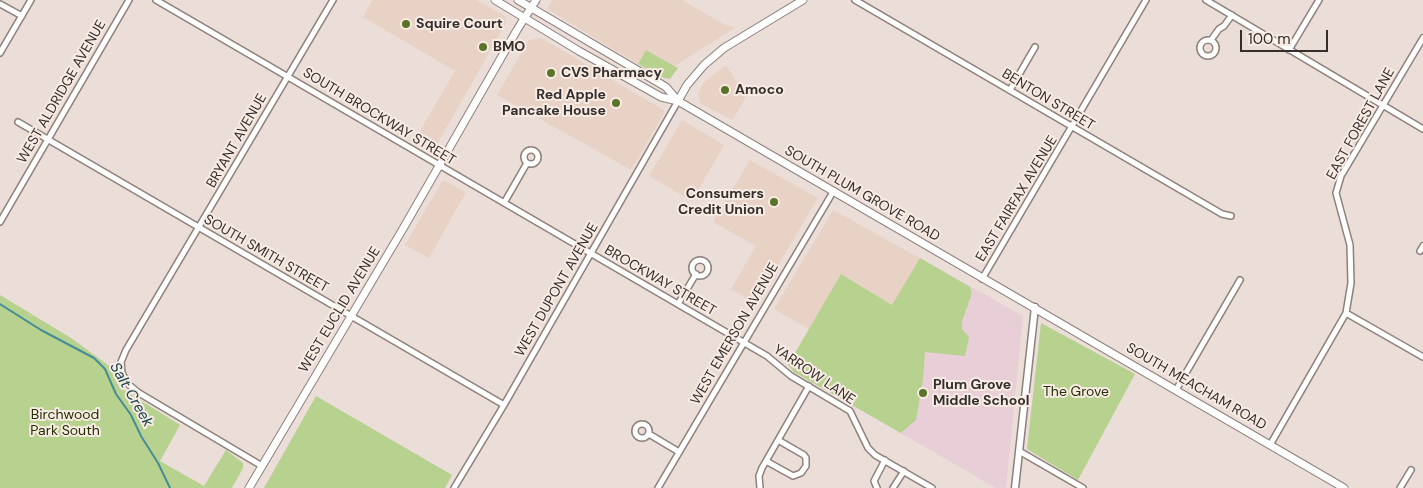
<!DOCTYPE html>
<style>
body{margin:0}
#map{position:relative;width:1423px;height:488px;overflow:hidden;background:#ebddd7;font-family:"DM Sans",sans-serif}
canvas{display:block}
.scale{position:absolute;left:1240px;top:30px;width:88px;height:22px;box-sizing:border-box;border:2px solid #342f2d;border-top:0;padding-left:6px;font-size:15px;line-height:18px;white-space:nowrap;color:#342f2d;-webkit-text-stroke:4px #f8ebe4;paint-order:stroke}
</style>
<div id="map">
<canvas width="1423" height="488"></canvas>
<div class="scale">100 m</div>
</div>
<script>
const context = document.querySelector('canvas').getContext('2d');
context.lineJoin = 'round';
function fill(path, color) {
  context.fillStyle = color;
  context.fill(path, 'evenodd');
}
function shape(rows) {
  const path = new Path2D();
  for (const r of rows) {
    if (r.length === 3) {
      path.moveTo(r[0] + r[2], r[1]);
      path.arc(r[0], r[1], r[2], 0, 2 * Math.PI);
      continue;
    }
    path.moveTo(r[0], r[1]);
    for (let i = 2; i < r.length; i += 2) path.lineTo(r[i], r[i + 1]);
  }
  return path;
}
function trace(path, color, width, dash) {
  context.strokeStyle = color;
  context.lineWidth = width;
  context.lineCap = dash ? 'butt' : 'round';
  context.setLineDash(dash || []);
  context.stroke(path);
}
function drawText(font, color, halo, rows, align = 'center') {
  context.font = font + ' "DM Sans",sans-serif';
  context.lineWidth = 4;
  context.setLineDash([]);
  context.textBaseline = 'middle';
  context.strokeStyle = halo;
  context.fillStyle = color;
  for (const [text, x, y, turn = 0] of rows) {
    context.save();
    context.translate(x, y);
    context.rotate((+turn || 0) * Math.PI / 180);
    context.textAlign = isNaN(turn) ? turn : align;
    if (halo) context.strokeText(text, 0, 0);
    context.fillText(text, 0, 0);
    context.restore();
  }
}
fill(shape([
 [372,0,476,0,505,16,506,23,432,153,413,143,455,71,363,17],
 [552,0,682,0,727,26,736,27,675,66,646,50,638,64,547,9],
 [541,38,664,110,663,115,631,170,497,95,529,40],
 [726,65,746,96,733,120,701,104,698,95,703,83],
 [682,120,724,145,692,201,649,176],
 [750,160,818,198,755,304,731,289,756,246,713,222],
 [443,180,466,192,429,258,405,245],
 [833,210,920,258,893,305,841,274,809,329,774,309]
]), '#e8d2c5');
fill(shape([
 [920,258,1023,316,1006,488,996,488,794,372,788,365,841,274,892,305]
]), '#e8cfd7');
fill(shape([
 [646,50,678,68,670,79,664,78,638,64],
 [920,258,970,287,972,293,962,321,962,329,969,337,965,356,925,352,923,380,916,420,901,433,794,372,788,365,841,274,892,305],
 [0,295,71,338,112,368,119,387,180,425,160,461,204,486,226,450,243,463,243,468,232,488,0,488],
 [1041,323,1135,374,1078,480,1027,449],
 [316,396,452,475,445,488,264,488]
]), '#b7d18f');
trace(shape([
 [0,304,41,330,94,358,105,369,116,394,131,415,141,436,158,463,170,488]
]), '#468e96', 2);
const minor = shape([
 [156,0,767,356,791,376,850,411,868,448,875,455,932,488],
 [855,0,1222,214,1231,216],
 [1206,0,1423,129],
 [0,4,22,16],
 [1208,48,8],
 [1211,40,1219,29,1224,26,1232,15],
 [1289,50,1319,0],
 [0,53,31,0],
 [1010,90,1035,47],
 [18,122,504,405],
 [531,157,7],
 [504,203,527,163],
 [0,222,129,0],
 [1420,251,1423,246],
 [700,268,8],
 [982,279,1146,0],
 [678,304,696,274],
 [1346,313,1423,357],
 [1176,390,1240,280],
 [642,431,7],
 [649,434,679,452],
 [1270,445,1346,313,1351,283,1350,245,1336,193,1341,176,1423,38],
 [1019,451,1083,488],
 [766,461,793,476,801,473,806,466,806,458,804,455,778,440],
 [262,466,139,393,128,384,122,373,121,362,126,350,333,0],
 [454,488,504,405,678,101],
 [658,488,833,192],
 [760,488,759,476,762,468,809,386],
 [877,488,874,481,885,460],
 [893,488,904,471],
 [1400,488,1411,470]
]);
const tertiary = shape([
 [1015,488,1035,307]
]);
const secondary = shape([
 [495,0,579,51,661,97,678,101,1344,488],
 [518,0,666,87,678,101],
 [678,101,687,85,704,65,724,48,803,0],
 [249,488,404,227,517,30,536,0]
]);
trace(minor, '#8d817b', 8);
trace(tertiary, '#8d817b', 9);
trace(secondary, '#8d817b', 9);
trace(minor, '#fff', 5);
trace(tertiary, '#fff', 6);
trace(secondary, '#fff', 7);
for (const [x, y, r, color] of [
 [406,24,5,"#597428"],
 [483,47,5,"#597428"],
 [551,73,5,"#597428"],
 [725,90,5,"#597428"],
 [616,103,5,"#597428"],
 [774,202,5,"#597428"],
 [923,393,5,"#597428"]
]) {
  const dot = new Path2D();
  dot.arc(x, y, r, 0, 2 * Math.PI);
  context.fillStyle = color;
  context.fill(dot);
  trace(dot, '#f8ebe4', 2);
}
drawText('bold 14px', '#342f2d', '#f8ebe4', [
 ["Squire Court",416,24],
 ["BMO",493,47],
 ["CVS Pharmacy",561,73],
 ["Amoco",735,90],
 ["Red Apple",606,95,"right"],
 ["Pancake House",606,111,"right"],
 ["Consumers",764,194,"right"],
 ["Credit Union",764,210,"right"],
 ["Plum Grove",933,385],
 ["Middle School",933,401]
], 'left');
drawText('14px', '#342f2d', '#f8ebe4', [
 ["WEST ALDRIDGE AVENUE",62,92,-60],
 ["BENTON STREET",1048,100,31],
 ["SOUTH BROCKWAY STREET",379,117,31],
 ["EAST FOREST LANE",1361,124,-61],
 ["BRYANT AVENUE",237,141,-60],
 ["SOUTH PLUM GROVE ROAD",862,194,30],
 ["EAST FAIRFAX AVENUE",1017,199,-59],
 ["SOUTH SMITH STREET",266,254,30],
 ["BROCKWAY STREET",660,281,30],
 ["WEST DUPONT AVENUE",557,290,-60],
 ["WEST EUCLID AVENUE",340,310,-59],
 ["WEST EMERSON AVENUE",735,334,-60],
 ["YARROW LANE",814,375,34],
 ["SOUTH MEACHAM ROAD",1196,387,30]
]);
drawText('14px', '#213100', '#f8ebe4', [
 ["The Grove",1076,392],
 ["Birchwood",65,415],
 ["Park South",65,431]
]);
drawText('italic 15px', '#15454a', '#f8ebe4', [
 ["Salt Creek",131,395,60]
]);
</script>
